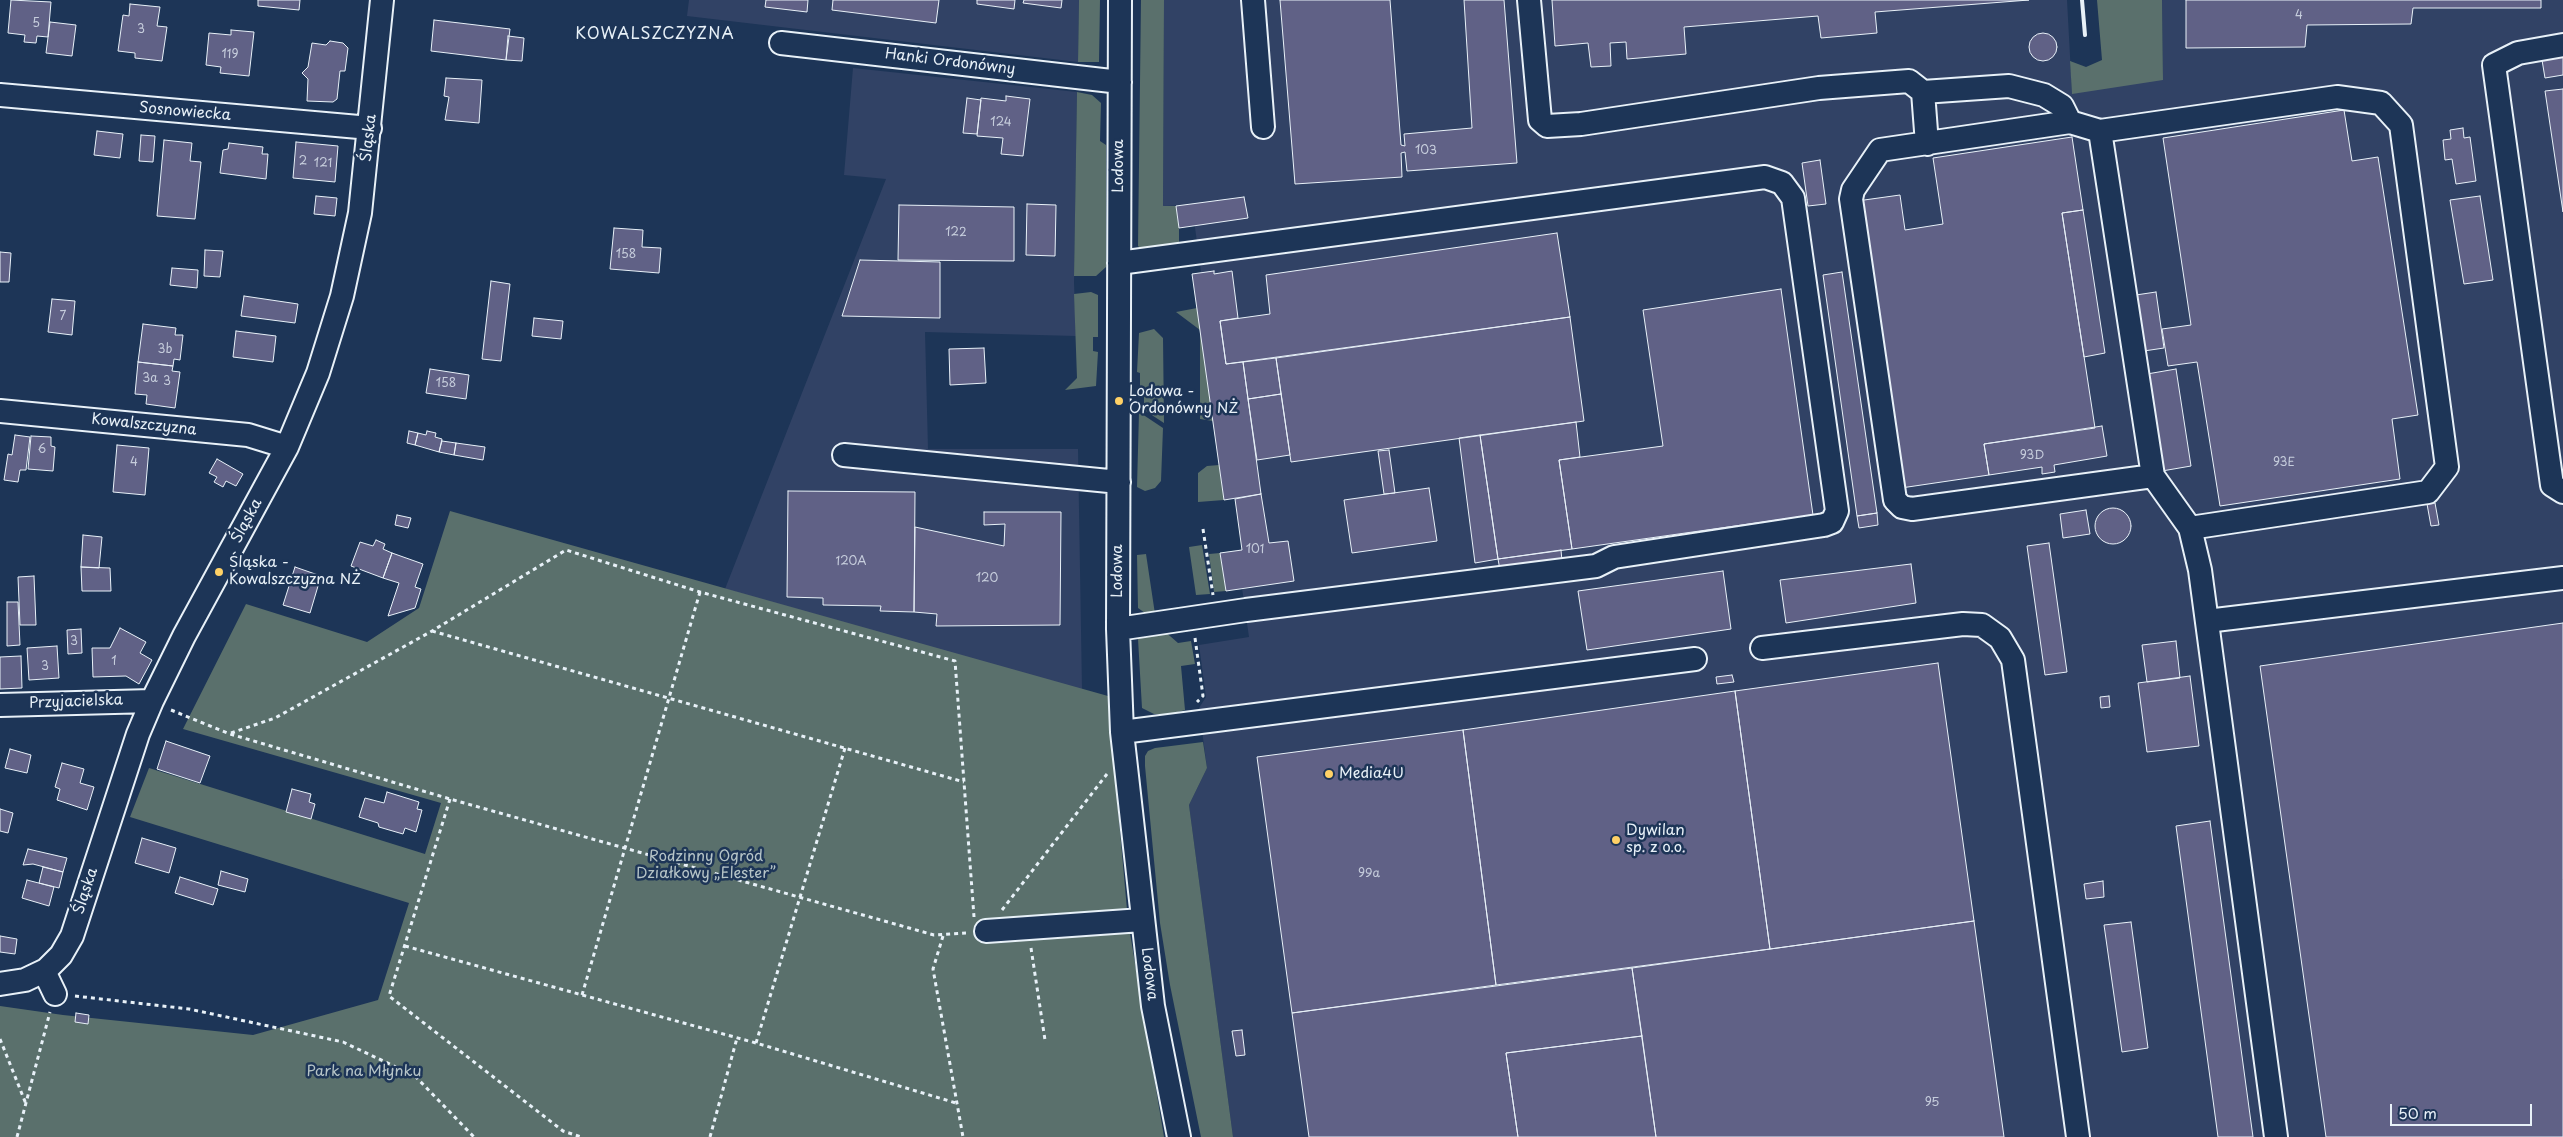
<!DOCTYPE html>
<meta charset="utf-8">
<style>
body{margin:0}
#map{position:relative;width:2563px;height:1137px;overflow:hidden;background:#1d3557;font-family:"Playpen Sans",sans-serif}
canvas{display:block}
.scale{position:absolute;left:2390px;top:1104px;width:142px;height:22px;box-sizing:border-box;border:2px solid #e8f1f8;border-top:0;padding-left:6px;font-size:15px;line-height:18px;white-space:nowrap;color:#e8f1f8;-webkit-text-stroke:4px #1d3557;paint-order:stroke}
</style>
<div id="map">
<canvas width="2563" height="1137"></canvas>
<div class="scale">50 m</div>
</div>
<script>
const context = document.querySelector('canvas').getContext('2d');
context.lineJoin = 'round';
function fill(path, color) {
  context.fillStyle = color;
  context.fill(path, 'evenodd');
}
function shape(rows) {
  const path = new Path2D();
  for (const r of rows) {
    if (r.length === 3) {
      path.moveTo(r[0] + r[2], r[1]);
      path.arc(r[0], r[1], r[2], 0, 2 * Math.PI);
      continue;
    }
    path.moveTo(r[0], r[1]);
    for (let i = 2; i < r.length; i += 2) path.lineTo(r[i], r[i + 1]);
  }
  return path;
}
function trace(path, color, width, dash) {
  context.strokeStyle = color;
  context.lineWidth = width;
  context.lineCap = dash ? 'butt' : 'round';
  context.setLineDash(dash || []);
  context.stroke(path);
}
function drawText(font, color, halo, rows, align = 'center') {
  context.font = font + ' "Playpen Sans",sans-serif';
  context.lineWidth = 5;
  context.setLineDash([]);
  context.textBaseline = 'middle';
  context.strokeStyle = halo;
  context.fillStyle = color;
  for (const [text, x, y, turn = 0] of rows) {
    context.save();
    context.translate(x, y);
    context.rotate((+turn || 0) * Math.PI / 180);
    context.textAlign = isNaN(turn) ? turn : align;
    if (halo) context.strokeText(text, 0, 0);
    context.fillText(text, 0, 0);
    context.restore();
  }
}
fill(shape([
 [689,0,1079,0,1078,62,687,16],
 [1164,0,2067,0,2072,93,2163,79,2162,0,2563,0,2563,1137,1233,1137,1189,805,1207,768,1199,708,1206,697,1199,645,1249,637,1242,588,1226,591,1220,553,1242,549,1235,499,1224,500,1192,274,1201,272,1192,205,1163,206],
 [853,68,1077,92,1074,283,1076,336,925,332,928,449,1078,449,1082,690,725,589,886,179,844,175]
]), '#314265');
fill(shape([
 [1079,0,1100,0,1099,62,1078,62],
 [1141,0,1164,0,1163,206,1176,206,1179,228,1179,244,1142,250,1138,246],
 [2097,0,2162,0,2163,80,2072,94,2070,61,2086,67,2102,60],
 [1077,92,1092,95,1101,103,1100,141,1106,145,1106,267,1096,276,1074,276],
 [1091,292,1098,295,1098,337,1093,337,1093,351,1098,352,1096,386,1065,390,1077,378,1074,294],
 [1197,308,1213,421,1200,419,1200,330,1176,312],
 [1154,329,1163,338,1164,423,1144,410,1144,397,1140,397,1140,373,1137,372,1139,333],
 [1139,412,1163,428,1161,481,1155,488,1145,491,1137,487],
 [1219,465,1224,500,1198,502,1198,473,1207,466],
 [450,511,1108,696,1128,921,1164,1137,0,1137,0,1006,63,1015,253,1035,378,1000,409,903,130,817,149,768,425,854,441,803,183,729,246,604,367,642,419,608],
 [1202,545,1210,594,1196,595,1189,547],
 [1220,553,1226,591,1214,592,1209,554],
 [1146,554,1155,614,1145,613,1138,608,1137,555],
 [1162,629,1178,643,1191,641,1195,664,1181,666,1185,710,1171,714,1154,714,1142,708,1138,639,1140,635],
 [1203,742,1207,768,1189,805,1233,1137,1201,1137,1170,985,1160,923,1145,766,1145,756,1148,751,1155,748]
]), '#5a706c');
const building = shape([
 [11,0,51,2,48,37,37,36,36,43,24,42,25,35,8,33,11,0],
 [258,0,300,0,299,10,258,6,258,0],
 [766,0,808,0,807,12,765,7,766,0],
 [833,0,939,0,936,23,832,10,833,0],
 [977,0,1015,0,1014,9,977,4,977,0],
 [1024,0,1062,0,1061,8,1023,3,1024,0],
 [1280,0,1390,0,1401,145,1405,146,1404,134,1472,128,1464,0,1504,0,1517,163,1407,171,1405,152,1401,153,1402,177,1295,184,1280,0],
 [1552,0,2029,0,1875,12,1877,33,1821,38,1818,16,1684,27,1686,54,1627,59,1626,42,1610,43,1611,66,1591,67,1588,43,1555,46,1552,0],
 [2186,0,2541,0,2541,8,2413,8,2411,24,2307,25,2305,47,2186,48,2186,0],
 [130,4,160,7,157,26,167,27,162,61,135,58,135,53,118,51,123,15,129,16,130,4],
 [434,20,510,29,506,60,431,51,434,20],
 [50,22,76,25,72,56,46,53,50,22],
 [231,30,254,32,249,76,220,73,221,67,206,65,209,33,231,35,231,30],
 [2043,47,14],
 [508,36,524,38,522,61,506,60,508,36],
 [330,41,343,43,348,48,345,71,340,71,337,99,333,102,307,101,308,79,302,73,308,67,312,43,326,45,330,41],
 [2563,57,2563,75,2545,78,2542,60,2563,57],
 [446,78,482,80,479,123,445,120,449,97,444,96,446,78],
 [2563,89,2563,212,2545,91,2563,89],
 [1006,96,1030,99,1023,156,1001,154,1003,138,977,136,981,98,1006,101,1006,96],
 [967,98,981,100,977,134,963,133,967,98],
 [2344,110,2352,161,2378,157,2418,415,2392,419,2400,479,2220,506,2197,362,2168,366,2162,329,2191,325,2163,138,2344,110],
 [2463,128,2464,138,2470,137,2476,181,2456,184,2452,159,2445,160,2443,140,2451,139,2450,130,2463,128],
 [97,131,123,134,120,158,94,155,97,131],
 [141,135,155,136,153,162,139,161,141,135],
 [2072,137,2083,210,2062,213,2095,428,1984,444,1989,475,1901,488,1857,201,1900,195,1905,230,1943,224,1933,158,2072,137],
 [164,140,192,143,190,161,201,162,195,219,157,216,164,140],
 [296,142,338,146,335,182,293,178,296,142],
 [229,143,263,147,262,154,268,154,266,179,220,173,223,150,228,149,229,143],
 [1820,160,1826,204,1808,206,1802,163,1820,160],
 [316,196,337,198,335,216,314,214,316,196],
 [2480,196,2493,280,2464,284,2450,200,2480,196],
 [1244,197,1248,218,1179,228,1176,206,1244,197],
 [1027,204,1056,205,1055,256,1026,255,1027,204],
 [899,205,1014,207,1014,261,898,260,899,205],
 [2083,210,2105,353,2084,357,2062,213,2083,210],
 [614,228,643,230,642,247,661,248,659,273,610,269,614,228],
 [1557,233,1570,317,1226,364,1220,321,1270,314,1266,275,1557,233],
 [205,250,223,251,220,277,204,276,205,250],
 [0,252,11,253,9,282,0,282,0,252],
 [860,260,940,262,940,318,842,316,860,260],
 [172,268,198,270,197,288,170,285,172,268],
 [1214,271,1214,274,1232,271,1238,318,1220,321,1226,364,1243,362,1261,494,1224,500,1192,274,1214,271],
 [1842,272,1877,513,1857,516,1823,275,1842,272],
 [491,281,510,284,501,361,482,359,491,281],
 [1781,289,1813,515,1572,549,1559,460,1663,446,1643,310,1781,289],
 [2156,292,2164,348,2137,352,2129,296,2156,292],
 [244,296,298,304,295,323,241,316,244,296],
 [52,299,75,301,72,335,48,332,52,299],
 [1570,317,1584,421,1291,462,1276,358,1570,317],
 [534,318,563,321,561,339,532,336,534,318],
 [143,324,176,328,175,335,183,335,180,360,174,359,173,366,138,362,143,324],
 [236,331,276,336,273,362,233,357,236,331],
 [984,348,986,383,950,385,949,349,984,348],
 [1276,358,1281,394,1248,399,1243,362,1276,358],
 [138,362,173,366,172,371,180,372,175,408,146,404,147,395,135,394,138,362],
 [430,369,469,375,466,399,426,393,430,369],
 [2176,369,2191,466,2162,471,2147,374,2176,369],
 [1281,394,1290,455,1257,460,1248,399,1281,394],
 [1576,422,1580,457,1559,460,1572,549,1498,559,1480,435,1576,422],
 [2102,426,2107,456,2054,465,2055,472,2042,474,2042,467,1989,475,1984,444,2102,426],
 [409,431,418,433,415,445,407,443,409,431],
 [427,431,436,433,435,437,442,439,439,452,415,445,418,433,426,435,427,431],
 [15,435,30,437,26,470,20,470,18,482,4,480,8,454,12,455,15,435],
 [1480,435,1498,559,1475,563,1459,438,1480,435],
 [31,436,51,437,51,446,55,447,53,471,28,469,31,436],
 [442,441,456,443,454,455,439,452,442,441],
 [456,443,485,447,483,460,454,455,456,443],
 [117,445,149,448,145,495,113,492,117,445],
 [1389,450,1395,493,1384,494,1378,451,1389,450],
 [217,459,243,474,236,486,226,481,223,487,214,482,217,477,209,473,217,459],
 [1429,488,1437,541,1352,553,1344,500,1429,488],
 [788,491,915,492,914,612,880,611,881,606,823,605,823,598,787,597,788,491],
 [1261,494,1269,543,1288,541,1294,581,1226,591,1220,553,1242,550,1235,499,1261,494],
 [2435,503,2439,525,2431,526,2427,504,2435,503],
 [2113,526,18],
 [2086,510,2090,534,2063,538,2060,514,2086,510],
 [984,512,1061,512,1060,625,936,626,937,614,914,612,915,527,1004,546,1005,524,984,525,984,512],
 [1877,513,1878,525,1859,528,1857,516,1877,513],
 [397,515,411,518,408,528,395,525,397,515],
 [83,535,102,537,99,568,81,567,83,535],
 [376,540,385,544,383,549,392,553,383,578,351,566,360,542,373,546,376,540],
 [2049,543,2067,672,2045,675,2027,546,2049,543],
 [1561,550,1562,561,1500,570,1498,559,1561,550],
 [392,553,423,564,415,587,421,589,415,608,388,616,399,583,383,578,392,553],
 [1911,564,1916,603,1786,623,1780,580,1911,564],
 [81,567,110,568,111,591,82,591,81,567],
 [295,567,321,576,310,613,283,605,295,567],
 [1723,571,1731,629,1587,650,1578,591,1723,571],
 [34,576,36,625,20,625,18,577,34,576],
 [7,602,18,602,20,645,7,646,7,602],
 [2563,623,2563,1137,2326,1137,2260,666,2563,623],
 [120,628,146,642,140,653,152,660,139,684,126,676,93,677,92,648,110,648,120,628],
 [81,629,82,653,68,654,67,630,81,629],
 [2176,641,2180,678,2147,682,2142,645,2176,641],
 [57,646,59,678,29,680,27,648,57,646],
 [21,656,22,688,0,689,0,657,21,656],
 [1938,663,1974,921,1770,949,1735,691,1938,663],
 [1732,675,1734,682,1717,684,1716,677,1732,675],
 [2190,676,2199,746,2147,752,2138,683,2190,676],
 [1735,691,1770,949,1496,985,1463,730,1735,691],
 [2109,696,2110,707,2101,708,2100,697,2109,696],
 [1463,730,1496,985,1292,1013,1257,757,1463,730],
 [166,741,210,756,200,783,157,769,166,741],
 [10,749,31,755,27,773,5,768,10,749],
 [62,763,84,769,80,783,94,787,87,810,57,800,60,789,55,787,62,763],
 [292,789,311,794,309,802,315,804,311,819,286,812,292,789],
 [387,792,419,802,417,809,422,810,416,832,405,828,403,834,379,827,378,823,359,817,365,798,384,803,387,792],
 [0,809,13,813,8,833,0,831,0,809],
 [2210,821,2253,1137,2218,1137,2176,826,2210,821],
 [142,838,176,848,169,873,135,863,142,838],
 [28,849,67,858,63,872,33,864,23,865,28,849],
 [43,867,63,872,59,888,39,883,43,867],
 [221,871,248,879,245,892,218,885,221,871],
 [180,877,218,889,213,905,175,893,180,877],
 [27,880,54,887,49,906,22,898,27,880],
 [2103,881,2104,897,2086,899,2084,884,2103,881],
 [1974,921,2004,1137,1656,1137,1632,968,1974,921],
 [2131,922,2148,1048,2122,1052,2104,925,2131,922],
 [0,936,17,939,15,954,0,952,0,936],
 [1632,968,1642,1036,1506,1053,1518,1137,1309,1137,1292,1013,1632,968],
 [76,1013,89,1015,88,1024,75,1022,76,1013],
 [1242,1030,1245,1055,1236,1056,1232,1031,1242,1030],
 [1642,1036,1656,1137,1518,1137,1506,1053,1642,1036]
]);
fill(building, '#606186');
trace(building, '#e8f1f8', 1);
const minor = shape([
 [1120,0,1118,629,1122,732,1153,1006,1179,1137],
 [1253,0,1263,127],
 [1529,0,1540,120,1547,126,1581,124,1819,88,1909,81,1923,92,2009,86,2044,95,2062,106,2070,122],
 [781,43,1120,82],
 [2563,45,2518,53,2494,65,2552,485,2563,492],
 [1923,92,1927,144],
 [0,95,370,128],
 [2100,131,2337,97,2381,103,2401,125,2447,467,2428,492,2190,528],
 [0,411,248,435,287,447],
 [844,455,1119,482],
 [2153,476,1912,509,1902,507,1895,500,1851,199,1853,190,1880,150,2070,122,2100,131,2153,476,2190,528,2200,570,2276,1137],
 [2207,621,2563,578],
 [1118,629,1246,610,1596,566,1614,557,1824,525,1832,522,1837,511,1793,198,1782,183,1765,177,1119,263],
 [1762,648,1963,624,1982,625,2000,638,2013,660,2078,1137],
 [0,705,152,701],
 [1122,732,1695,659],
 [986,931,1142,920],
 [44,971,55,994],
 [0,984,25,980,46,970,61,955,72,936,138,734,152,701,184,636,287,447,318,373,342,296,360,213,382,0]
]);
trace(minor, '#e8f1f8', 26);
trace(shape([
 [1203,529,1213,595],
 [432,631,964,782],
 [1195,638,1203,696,1197,702],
 [171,710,230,734,450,799,934,935,966,933],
 [231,733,275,718,432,631,566,550,700,592,955,661,974,917],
 [450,799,389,996,563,1131,581,1137],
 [1002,910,1107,774],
 [943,936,933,969,963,1137],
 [405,946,756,1043,956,1103],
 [1031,948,1045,1040],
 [582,995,700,592],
 [75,996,189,1009,343,1042,415,1076,474,1137],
 [0,1039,26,1104],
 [756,1043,845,748],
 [17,1137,50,1012],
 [710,1137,737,1038]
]), '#e8f1f8', 3, [4, 4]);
trace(minor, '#1d3557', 22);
trace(shape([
 [2082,0,2085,35]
]), '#e8f1f8', 4);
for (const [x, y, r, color] of [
 [1119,401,5,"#ffd166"],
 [219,572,5,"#ffd166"],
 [1329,774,5,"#ffd166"],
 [1616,840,5,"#ffd166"]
]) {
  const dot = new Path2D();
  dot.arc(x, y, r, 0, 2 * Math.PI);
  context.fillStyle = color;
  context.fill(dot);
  trace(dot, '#1d3557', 2);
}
drawText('12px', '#c6cddc', null, [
 ["4",2299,16],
 ["5",36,24],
 ["3",141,30],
 ["119",230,55],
 ["124",1001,123],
 ["103",1426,151],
 ["2",303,162],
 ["121",323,164],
 ["122",956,233],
 ["158",626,255],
 ["7",63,317],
 ["3b",165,350],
 ["3a",150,379],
 ["3",167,382],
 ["158",446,384],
 ["6",42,450],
 ["93D",2032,456],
 ["4",134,463],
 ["93E",2284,463],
 ["101",1255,550],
 ["120A",851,562],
 ["120",987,579],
 ["3",74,642],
 ["1",114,662],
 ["3",45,667],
 ["99a",1369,874],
 ["95",1932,1103]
]);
drawText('15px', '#e8f1f8', '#1d3557', [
 ["Hanki Ordonówny",950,62,7],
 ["Sosnowiecka",185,112,5],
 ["Śląska",369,138,-84],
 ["Lodowa",1119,166,-90],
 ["Kowalszczyzna",144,425,6],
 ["Śląska",247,521,-62],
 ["Lodowa",1118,571,-90],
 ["Przyjacielska",76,702,-2],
 ["Śląska",86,891,-72],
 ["Lodowa",1149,974,83]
]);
drawText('15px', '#e8f1f8', '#1d3557', [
 ["Lodowa -",1129,392],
 ["Ordonówny NŻ",1129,409],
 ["Śląska -",229,563],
 ["Kowalszczyzna NŻ",229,580],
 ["Media4U",1339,774],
 ["Dywilan",1626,831],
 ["sp. z o.o.",1626,848]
], 'left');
drawText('15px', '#b6c4c7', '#1d3557', [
 ["Rodzinny Ogród",706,857],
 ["Działkowy „Elester”",706,874],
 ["Park na Młynku",364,1072]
]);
context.letterSpacing = '1px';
drawText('16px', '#e8f1f8', '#1d3557', [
 ["KOWALSZCZYZNA",655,35]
]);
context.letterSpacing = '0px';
</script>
